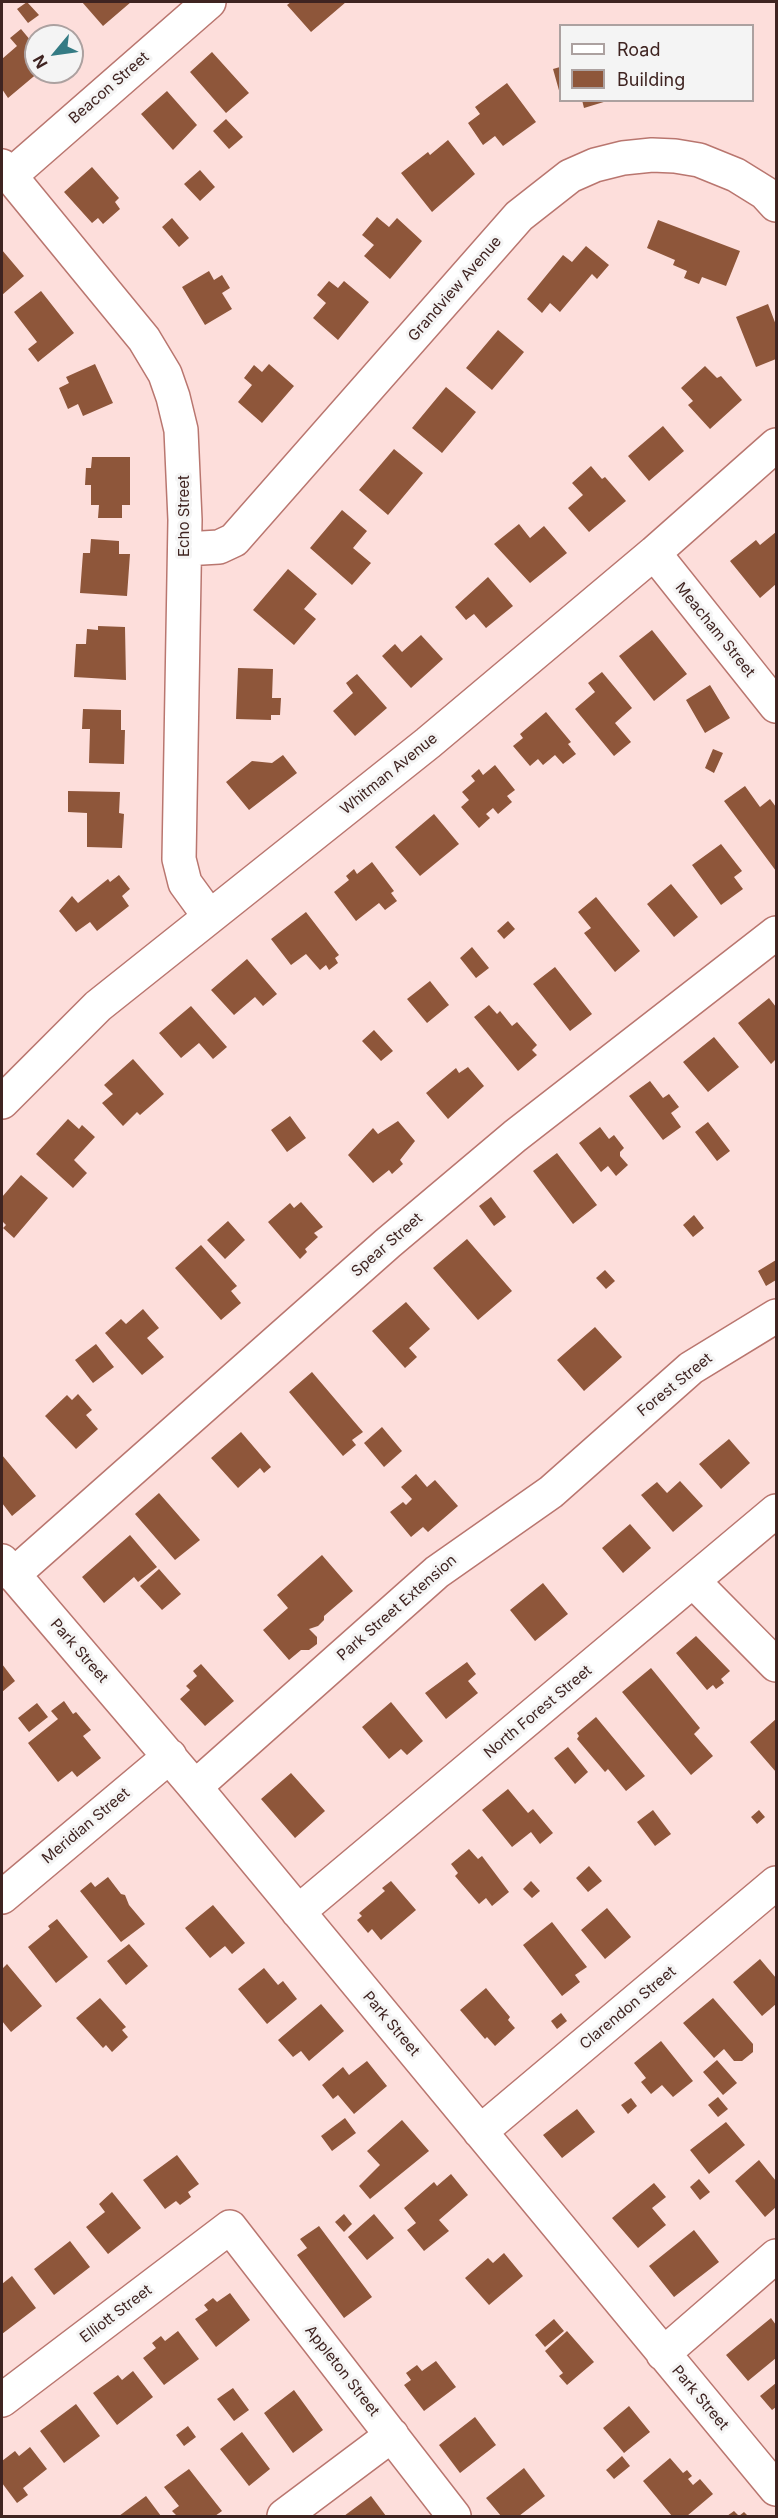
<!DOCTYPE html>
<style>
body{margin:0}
#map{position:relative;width:778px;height:2518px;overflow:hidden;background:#fddedb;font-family:Inter,sans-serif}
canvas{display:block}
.frame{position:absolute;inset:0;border:3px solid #3f2421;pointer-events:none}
.legend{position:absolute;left:559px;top:24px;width:195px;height:78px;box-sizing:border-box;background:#f4f4f4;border:2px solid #aca1a0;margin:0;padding:8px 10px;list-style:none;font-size:18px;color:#3f2421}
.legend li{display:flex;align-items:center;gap:12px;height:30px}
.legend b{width:30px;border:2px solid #aca1a0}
.north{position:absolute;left:24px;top:24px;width:60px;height:60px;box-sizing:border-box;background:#f4f4f4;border:2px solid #aca1a0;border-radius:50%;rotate:241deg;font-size:16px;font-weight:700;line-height:24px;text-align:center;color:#3f2421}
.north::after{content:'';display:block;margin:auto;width:21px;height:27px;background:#347b84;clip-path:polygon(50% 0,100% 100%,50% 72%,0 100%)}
</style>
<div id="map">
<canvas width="778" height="2518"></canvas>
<div class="frame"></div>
<ul class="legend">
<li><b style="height:8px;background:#fff"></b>Road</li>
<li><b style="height:16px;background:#8e563a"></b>Building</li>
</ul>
<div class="north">N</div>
</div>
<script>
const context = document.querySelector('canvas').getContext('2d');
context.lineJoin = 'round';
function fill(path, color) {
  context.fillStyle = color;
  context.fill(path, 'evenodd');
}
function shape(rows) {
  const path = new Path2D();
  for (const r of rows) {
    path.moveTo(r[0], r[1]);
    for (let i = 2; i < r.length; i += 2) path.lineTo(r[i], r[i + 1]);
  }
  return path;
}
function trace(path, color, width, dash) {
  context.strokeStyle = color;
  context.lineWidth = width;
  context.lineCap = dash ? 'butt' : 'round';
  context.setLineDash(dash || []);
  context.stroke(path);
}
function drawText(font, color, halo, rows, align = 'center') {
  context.font = font + ' Inter,sans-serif';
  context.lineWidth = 6;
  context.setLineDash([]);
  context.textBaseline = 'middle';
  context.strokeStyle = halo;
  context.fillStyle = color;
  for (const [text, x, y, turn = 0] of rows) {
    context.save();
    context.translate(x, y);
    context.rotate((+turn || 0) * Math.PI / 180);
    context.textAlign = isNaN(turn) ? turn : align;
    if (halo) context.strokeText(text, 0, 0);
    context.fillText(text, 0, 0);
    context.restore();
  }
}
fill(shape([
 [27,2,39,15,28,23,17,9],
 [82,2,131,2,103,26],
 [291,2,346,2,311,32,287,5],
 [21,29,36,47,36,53,31,57,36,63,36,72,39,72,8,98,2,89,2,59,17,46,10,38],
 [212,52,249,93,226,113,190,72],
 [560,67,560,94,553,69],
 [507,83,536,122,503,146,495,136,483,145,468,123,480,114,475,107],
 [167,91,197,125,173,150,141,114],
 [582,100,607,100,607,101,584,108],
 [226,119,243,137,229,149,213,131],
 [448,140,475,174,432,212,401,173,428,152,430,155],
 [92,167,119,198,115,202,120,209,103,224,98,218,92,223,64,192],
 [200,170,215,187,200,201,184,184],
 [377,217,389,227,397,218,422,241,390,279,364,256,374,245,362,235],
 [172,218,189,238,179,247,162,227],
 [658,220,740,251,726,286,702,277,699,284,684,278,687,271,673,265,675,260,647,248],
 [586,246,609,265,597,279,592,274,560,312,550,303,542,313,527,299,563,255,572,262],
 [2,250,24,276,2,295],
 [209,271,214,280,222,275,230,288,222,293,232,309,205,325,182,287],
 [329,281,338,288,344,281,369,302,338,340,313,318,326,303,317,295],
 [41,291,74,333,38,362,28,349,37,342,14,312],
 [768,304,776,325,776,359,756,367,736,317],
 [498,330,524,352,492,390,466,368],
 [95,364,113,403,83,416,78,404,68,409,59,388,69,383,66,377],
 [269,364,294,386,262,423,238,402,252,385,244,378,254,365,262,372],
 [705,366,717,378,721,376,742,400,710,429,688,405,693,401,681,388],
 [446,387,476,412,442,453,412,428],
 [663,426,684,451,649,481,628,456],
 [394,449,423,473,388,515,359,490],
 [92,457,130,457,130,505,122,505,122,518,98,518,99,505,91,505,91,485,85,485,86,468,91,468],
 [591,466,602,479,605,477,626,501,589,532,568,508,583,495,572,483],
 [342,510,367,531,353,548,371,563,352,585,310,548],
 [519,524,530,538,544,526,567,553,530,583,494,544],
 [776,532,776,584,760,598,730,561,756,540,760,545],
 [91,539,119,541,119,554,130,554,127,596,80,593,83,553,90,553],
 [288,569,317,594,304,609,316,619,294,645,253,610],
 [488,577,513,606,486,628,474,614,466,620,455,607],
 [98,626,125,627,126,680,74,677,76,644,86,644,87,629,98,630],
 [652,630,687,674,654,701,619,656],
 [421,635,443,659,411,688,382,656,395,644,402,652],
 [238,668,273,669,272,698,281,698,280,715,271,715,271,720,236,719],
 [602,672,632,708,615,723,631,742,614,756,575,709,595,692,588,683],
 [357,674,387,708,355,736,333,711,353,693,346,683],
 [710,685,730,718,705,733,686,700],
 [83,709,121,710,121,730,125,730,124,764,89,763,90,729,82,729],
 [546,712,571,742,568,744,576,754,563,764,555,755,543,765,538,759,530,766,513,746,523,738,520,734],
 [713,749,723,753,714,773,705,768],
 [283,755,297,773,249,810,226,782,252,761,272,763],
 [495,765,515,790,507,796,512,802,498,814,493,808,486,814,490,818,479,828,461,807,469,800,462,792,475,781,471,776,479,769,483,775],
 [745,786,760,807,770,799,776,807,776,871,724,801],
 [68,791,120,792,119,813,124,814,122,848,87,847,87,813,68,812],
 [434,814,459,844,420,876,395,847],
 [721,844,742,871,734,877,743,889,721,905,692,865],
 [372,862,394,891,391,893,397,901,385,910,379,903,356,921,334,892,349,880,346,876,354,869,357,874],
 [119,875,130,889,122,896,129,906,97,931,90,922,76,932,59,911,72,896,78,903,108,879,110,882],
 [671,884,698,917,674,937,647,904],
 [596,897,640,951,615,972,584,933,591,928,578,912],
 [306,912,339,955,335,958,338,963,329,970,326,965,320,970,306,954,291,965,271,939],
 [508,921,515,929,504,939,497,931],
 [472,947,489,968,476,978,460,958],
 [247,959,277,994,263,1006,255,997,234,1015,211,990],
 [555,967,592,1014,570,1031,533,984],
 [430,981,449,1005,427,1023,407,999],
 [769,998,776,1007,776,1059,771,1064,738,1023],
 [489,1005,497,1014,500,1011,512,1026,517,1022,537,1045,532,1050,537,1055,518,1071,474,1017],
 [191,1006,227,1047,213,1059,199,1043,181,1058,159,1033],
 [374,1030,393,1051,381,1061,362,1041],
 [714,1037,739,1067,708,1092,683,1062],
 [133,1059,164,1094,140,1115,137,1112,123,1126,102,1103,113,1094,104,1085],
 [468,1067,484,1086,448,1119,426,1093,456,1068,459,1073],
 [650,1081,663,1098,669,1094,679,1107,671,1113,681,1127,663,1140,629,1096],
 [290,1116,306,1138,287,1152,271,1130],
 [68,1119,79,1129,82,1125,95,1137,74,1160,87,1173,73,1188,36,1154],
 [398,1121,415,1141,400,1160,403,1164,392,1174,389,1170,373,1183,348,1155,373,1128,378,1134],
 [708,1122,730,1151,717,1161,695,1132],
 [600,1127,609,1139,614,1135,624,1148,620,1152,620,1156,628,1165,616,1176,608,1166,601,1172,579,1143],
 [557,1153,597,1205,573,1224,533,1171],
 [21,1175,48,1198,14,1238,3,1228,6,1225,2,1221,2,1197],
 [491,1197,506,1217,494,1226,479,1206],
 [301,1202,323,1227,314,1233,318,1237,305,1249,307,1252,300,1259,268,1222,290,1203,294,1208],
 [694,1215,704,1228,693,1237,683,1225],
 [228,1221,245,1240,225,1259,207,1240],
 [467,1239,512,1291,478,1320,433,1268],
 [201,1245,237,1286,231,1291,241,1303,221,1320,175,1268],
 [776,1260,776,1280,766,1286,758,1271],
 [605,1270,615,1281,606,1289,596,1278],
 [406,1302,430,1329,409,1348,417,1357,405,1368,372,1331],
 [143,1309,159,1328,147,1338,164,1357,142,1375,105,1333,121,1319,126,1324],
 [595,1327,622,1357,584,1391,557,1360],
 [96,1344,114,1367,93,1383,75,1360],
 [312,1372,363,1432,352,1440,356,1445,343,1456,289,1392],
 [78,1394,92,1410,86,1415,98,1429,76,1449,45,1416,67,1395,72,1400],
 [382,1427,402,1451,384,1467,364,1443],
 [241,1432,271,1467,264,1473,260,1468,238,1488,211,1458],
 [729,1439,750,1463,721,1489,699,1464],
 [2,1455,36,1496,12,1516,2,1503],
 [416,1474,427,1487,435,1480,458,1506,428,1532,423,1527,411,1537,390,1512,403,1502,406,1505,412,1499,401,1487],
 [680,1481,703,1506,673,1532,641,1495,657,1482,667,1493],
 [159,1493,200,1540,175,1560,135,1514],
 [630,1524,651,1548,623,1573,602,1548],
 [130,1535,157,1567,138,1582,134,1577,104,1603,82,1577],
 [322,1555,353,1591,324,1616,324,1620,318,1626,309,1629,317,1637,317,1644,309,1650,301,1650,289,1660,263,1630,288,1608,277,1595],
 [159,1569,181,1594,162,1610,140,1586],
 [543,1583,568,1614,535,1641,510,1610],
 [696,1636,730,1671,721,1679,724,1683,716,1689,713,1685,707,1690,676,1653],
 [467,1662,476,1674,468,1681,478,1693,446,1719,425,1693],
 [2,1664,15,1681,2,1692],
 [201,1664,234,1701,205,1726,180,1699,190,1690,186,1686,197,1676,193,1671],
 [651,1668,700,1728,694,1734,713,1756,691,1775,622,1692],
 [64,1701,73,1714,76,1712,91,1730,83,1736,101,1758,77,1777,72,1771,58,1782,28,1743,58,1719,51,1711],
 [391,1702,423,1741,407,1755,401,1749,389,1759,362,1727],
 [37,1703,48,1717,29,1732,18,1718],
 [596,1717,645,1776,626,1791,608,1769,605,1772,577,1739,579,1736,577,1733],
 [776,1719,776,1772,750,1742],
 [568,1747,588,1772,575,1784,554,1758],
 [291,1773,325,1811,295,1838,261,1799],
 [508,1789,528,1813,533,1809,553,1833,540,1844,531,1832,512,1847,482,1810],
 [653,1810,671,1834,655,1846,637,1822],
 [759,1810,765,1817,757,1824,751,1817],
 [469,1849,478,1859,482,1856,509,1892,492,1906,486,1898,479,1904,455,1876,458,1873,451,1864],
 [589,1866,602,1881,588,1892,576,1878],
 [108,1877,121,1894,125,1895,129,1905,145,1924,121,1942,80,1891,91,1882,95,1887],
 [391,1881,416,1910,381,1940,372,1929,368,1933,357,1920,362,1916,359,1913,385,1891,382,1888],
 [531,1881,540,1891,532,1898,523,1889],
 [213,1905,245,1943,232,1954,225,1946,210,1958,185,1928],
 [607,1908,631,1937,605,1959,581,1930],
 [57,1919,88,1957,56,1983,28,1947,50,1929,48,1926],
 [552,1922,587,1967,575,1975,580,1982,562,1996,523,1945],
 [129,1944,148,1966,126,1985,107,1961],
 [760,1959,776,1978,776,2004,762,2016,733,1982],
 [7,1964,42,2006,11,2032,2,2021,2,1969],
 [264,1968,278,1985,283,1981,297,1999,267,2024,238,1989],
 [486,1988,510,2017,508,2020,515,2028,495,2046,487,2037,485,2039,460,2010],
 [100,1998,126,2027,122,2030,128,2037,112,2052,106,2045,103,2048,76,2018],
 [713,1998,753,2044,753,2052,742,2061,734,2061,724,2049,714,2058,683,2023],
 [321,2004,344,2031,309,2061,301,2051,293,2057,278,2040],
 [561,2013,567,2021,557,2029,551,2021],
 [661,2041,693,2081,673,2097,662,2085,651,2094,641,2082,646,2078,634,2063],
 [717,2060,737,2083,723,2095,703,2072],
 [367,2061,387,2086,354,2114,338,2095,333,2099,322,2085,343,2067,349,2075],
 [718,2097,728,2109,718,2117,708,2105],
 [631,2098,637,2106,628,2114,621,2105],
 [577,2109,595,2132,562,2158,543,2135],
 [345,2118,356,2133,332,2151,321,2136],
 [402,2120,429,2151,370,2199,359,2186,380,2165,367,2151],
 [726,2122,745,2145,709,2174,690,2150],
 [177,2155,199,2184,188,2192,191,2197,180,2205,176,2201,165,2209,143,2180],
 [759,2160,776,2181,776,2207,765,2217,735,2181],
 [451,2174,468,2195,439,2220,449,2231,424,2251,407,2230,416,2223,404,2208,434,2182,437,2186],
 [699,2179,710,2192,700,2200,690,2187],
 [654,2183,666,2197,652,2208,666,2225,638,2248,612,2218],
 [112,2192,141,2228,108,2254,86,2227,105,2212,99,2204],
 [344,2214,352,2224,344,2232,335,2222],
 [374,2214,394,2238,367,2260,348,2237],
 [319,2226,372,2297,344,2318,297,2255,307,2248,300,2239],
 [694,2230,719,2262,674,2297,649,2266],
 [70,2241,90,2267,54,2295,34,2269],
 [504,2253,523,2276,489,2305,465,2278,488,2258,493,2263],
 [12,2276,36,2308,2,2334,2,2284],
 [230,2293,250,2320,216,2347,195,2319,208,2310,204,2305,213,2298,217,2302],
 [771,2318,776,2325,776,2358,748,2381,726,2355],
 [554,2319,564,2331,545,2347,535,2335],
 [178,2331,199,2359,164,2385,143,2358,156,2348,152,2343,161,2336,165,2341],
 [567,2331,594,2362,567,2385,559,2376,563,2373,545,2351],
 [436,2361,456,2387,424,2411,404,2385,411,2380,406,2373,417,2365,422,2371],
 [133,2371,153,2397,117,2425,93,2393,118,2375,122,2380],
 [776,2383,776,2407,772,2410,760,2396],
 [233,2388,249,2410,234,2421,217,2399],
 [294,2390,323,2430,293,2453,264,2413],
 [76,2404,100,2436,64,2463,40,2431],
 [629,2406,650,2432,624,2453,603,2428],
 [475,2417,496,2445,460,2473,439,2445],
 [188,2426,196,2437,184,2446,176,2435],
 [242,2432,270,2469,249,2486,220,2449],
 [30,2447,47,2469,23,2488,28,2495,17,2503,2,2483,2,2461,15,2451,19,2456],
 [622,2456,630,2466,614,2479,606,2470],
 [670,2458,683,2473,687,2470,692,2476,688,2479,693,2485,700,2479,713,2494,687,2516,672,2516,643,2481],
 [524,2468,545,2496,519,2516,501,2516,486,2498],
 [189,2469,222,2511,215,2516,177,2516,172,2511,179,2506,164,2487],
 [146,2496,161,2516,119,2516],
 [371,2496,386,2516,344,2516],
 [734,2511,739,2516,744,2512,748,2516,727,2516]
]), '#8e563a');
const minor = shape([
 [2,166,144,339,165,374,173,397,181,430,185,520,179,859,185,883,209,916],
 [10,176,209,2],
 [185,549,219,547,234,540,519,216,570,176,595,165,623,158,652,155,675,156,699,160,736,175,765,193,776,205],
 [654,553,776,706],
 [2,1102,98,1006,428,743,654,553,776,445],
 [2,1561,195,1787,776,2489],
 [13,1575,388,1243,515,1136,776,933],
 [693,1581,776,1665],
 [195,1787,437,1572,551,1492,691,1368,776,1316],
 [2,1897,170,1756],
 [298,1912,776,1511],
 [480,2132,776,1883],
 [663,2354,776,2256],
 [2,2400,230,2227,454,2516],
 [284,2516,392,2435]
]);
trace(minor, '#b9766f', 36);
trace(minor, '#fff', 33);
drawText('15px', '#3f2421', '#f4f4f4', [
 ["Beacon Street",109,88,-41],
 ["Grandview Avenue",455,289,-49],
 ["Echo Street",184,516,-90],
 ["Meacham Street",715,630,51],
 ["Whitman Avenue",389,774,-39],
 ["Spear Street",387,1245,-41],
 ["Forest Street",675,1385,-39],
 ["Park Street Extension",397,1608,-41],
 ["Park Street",79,1651,49],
 ["North Forest Street",538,1712,-40],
 ["Meridian Street",86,1826,-40],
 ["Clarendon Street",628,2008,-40],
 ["Park Street",391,2024,50],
 ["Elliott Street",116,2314,-37],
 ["Appleton Street",342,2371,52],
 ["Park Street",700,2398,50]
]);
</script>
